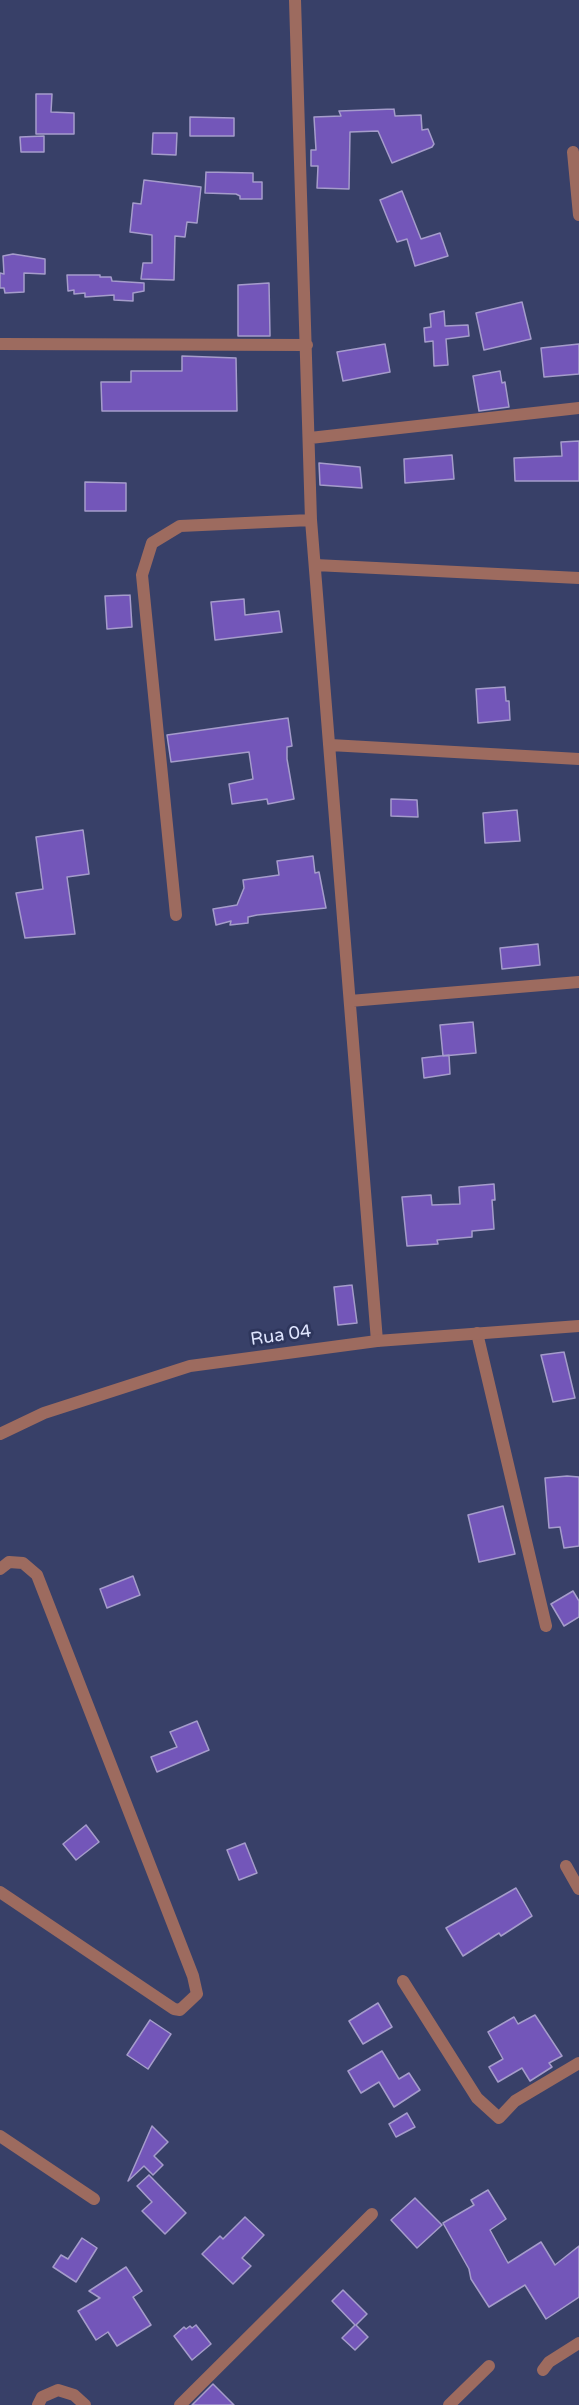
<!DOCTYPE html>
<style>
body{margin:0}
canvas{display:block;background:#384068}
</style>
<canvas width="579" height="2405"></canvas>
<script>
const context = document.querySelector('canvas').getContext('2d');
context.lineJoin = 'round';
function fill(path, color) {
  context.fillStyle = color;
  context.fill(path, 'evenodd');
}
function shape(rows) {
  const path = new Path2D();
  for (const r of rows) {
    path.moveTo(r[0], r[1]);
    for (let i = 2; i < r.length; i += 2) path.lineTo(r[i], r[i + 1]);
  }
  return path;
}
function trace(path, color, width, dash) {
  context.strokeStyle = color;
  context.lineWidth = width;
  context.lineCap = dash ? 'butt' : 'round';
  context.setLineDash(dash || []);
  context.stroke(path);
}
function drawText(font, color, halo, rows, align = 'center') {
  context.font = font + ' "Varela Round",sans-serif';
  context.lineWidth = 6;
  context.setLineDash([]);
  context.textBaseline = 'middle';
  context.strokeStyle = halo;
  context.fillStyle = color;
  for (const [text, x, y, turn = 0] of rows) {
    context.save();
    context.translate(x, y);
    context.rotate((+turn || 0) * Math.PI / 180);
    context.textAlign = isNaN(turn) ? turn : align;
    if (halo) context.strokeText(text, 0, 0);
    context.fillText(text, 0, 0);
    context.restore();
  }
}
const building = shape([
 [36,94,52,94,51,112,74,113,74,134,36,134,36,94],
 [394,109,395,116,421,115,422,130,428,129,434,144,432,147,392,163,378,131,350,132,349,189,317,188,318,166,311,166,311,150,316,150,314,117,341,116,339,111,394,109],
 [190,117,234,118,234,136,190,136,190,117],
 [153,133,177,133,176,155,152,154,153,133],
 [44,136,44,152,21,152,20,137,44,136],
 [206,172,253,173,253,182,262,182,262,199,240,199,240,196,236,194,205,193,206,172],
 [144,180,201,187,197,223,187,222,185,237,175,236,174,280,141,279,143,263,152,263,152,235,130,232,133,203,141,204,144,180],
 [402,191,421,239,440,233,448,256,415,266,407,239,397,242,380,200,402,191],
 [13,254,45,259,45,274,24,273,24,292,5,293,4,288,0,288,0,273,4,274,3,256,13,254],
 [67,275,100,275,100,277,111,277,112,281,144,283,144,291,133,293,133,301,114,300,114,295,85,297,85,293,74,294,74,290,68,291,67,275],
 [269,283,270,336,238,336,238,285,269,283],
 [522,302,531,339,484,350,476,313,522,302],
 [444,311,445,326,468,325,469,336,446,339,448,365,434,366,433,341,425,342,424,328,431,327,430,314,444,311],
 [385,344,390,372,343,381,337,352,385,344],
 [579,344,579,374,544,377,541,348,579,344],
 [182,356,236,358,237,411,102,411,101,382,131,382,131,371,182,371,182,356],
 [500,371,502,383,505,382,509,407,479,411,473,376,500,371],
 [579,441,579,481,515,481,514,458,562,456,561,442,579,441],
 [452,455,454,479,405,483,404,459,452,455],
 [319,463,360,467,362,488,320,485,319,463],
 [85,482,126,483,126,511,85,511,85,482],
 [130,595,132,627,107,629,105,596,130,595],
 [244,599,245,615,279,611,282,632,215,640,211,602,244,599],
 [505,687,506,701,509,701,510,720,478,723,476,689,505,687],
 [288,718,292,746,287,747,287,759,294,799,268,804,267,799,232,804,229,784,253,779,249,752,171,762,167,735,288,718],
 [391,799,417,800,418,817,391,816,391,799],
 [517,810,520,841,485,843,483,813,517,810],
 [83,830,89,874,67,877,75,934,25,938,16,893,43,889,36,837,83,830],
 [313,856,315,873,319,872,326,908,257,915,248,917,248,923,230,925,231,921,216,925,213,909,237,905,244,888,243,880,279,875,277,861,313,856],
 [538,944,540,965,502,969,500,948,538,944],
 [473,1022,476,1053,443,1056,440,1025,473,1022],
 [449,1055,450,1074,424,1078,422,1058,449,1055],
 [494,1184,495,1200,492,1200,494,1229,472,1231,472,1237,437,1240,438,1244,407,1246,402,1197,431,1195,432,1205,460,1204,459,1187,494,1184],
 [352,1285,357,1323,338,1325,334,1287,352,1285],
 [564,1352,575,1398,553,1402,541,1355,564,1352],
 [567,1476,579,1477,579,1546,564,1548,560,1527,549,1528,545,1478,567,1476],
 [503,1506,515,1554,479,1562,468,1515,503,1506],
 [133,1576,140,1595,107,1608,100,1589,133,1576],
 [573,1591,579,1601,579,1617,564,1626,551,1604,573,1591],
 [197,1721,209,1750,157,1772,151,1757,177,1747,170,1732,197,1721],
 [86,1825,99,1842,76,1860,63,1844,86,1825],
 [245,1843,257,1873,239,1880,227,1850,245,1843],
 [516,1888,532,1916,501,1936,499,1933,463,1956,446,1928,516,1888],
 [378,2003,392,2027,363,2044,349,2021,378,2003],
 [535,2015,562,2056,549,2063,552,2067,530,2081,522,2068,498,2082,489,2067,503,2059,488,2032,514,2017,518,2024,535,2015],
 [150,2020,171,2034,148,2069,127,2055,150,2020],
 [382,2051,399,2079,409,2073,420,2090,394,2107,379,2082,361,2093,348,2071,382,2051],
 [407,2113,415,2127,396,2137,389,2124,407,2113],
 [152,2126,168,2142,154,2156,163,2165,153,2175,144,2166,128,2181,152,2126],
 [149,2175,186,2213,165,2234,142,2211,152,2202,137,2186,149,2175],
 [488,2190,506,2219,490,2230,508,2263,541,2242,555,2265,579,2246,579,2297,546,2319,525,2285,489,2307,471,2279,469,2269,443,2223,474,2205,471,2200,488,2190],
 [415,2198,442,2225,417,2248,391,2220,415,2198],
 [245,2217,264,2235,242,2258,251,2266,233,2284,202,2254,220,2236,223,2239,245,2217],
 [82,2238,97,2248,76,2282,53,2267,61,2255,68,2259,82,2238],
 [126,2267,142,2291,133,2297,151,2325,117,2346,108,2332,96,2340,78,2311,100,2298,89,2291,126,2267],
 [343,2290,367,2314,356,2325,368,2337,355,2350,342,2338,355,2325,332,2301,343,2290],
 [196,2325,211,2344,192,2360,174,2336,184,2327,186,2329,190,2326,192,2328,196,2325],
 [213,2384,234,2405,192,2405,213,2384]
]);
fill(building, '#7356b9');
trace(building, '#a59ccb', 1.5);
trace(shape([
 [295,0,311,520,377,1341],
 [573,152,579,215],
 [0,344,307,345],
 [310,438,579,408],
 [315,565,579,578],
 [330,745,579,759],
 [176,915,142,575,152,543,180,526,311,520],
 [350,1001,579,982],
 [477,1333,546,1626],
 [0,1569,9,1562,23,1563,37,1575,193,1976,197,1994,180,2010,174,2009,0,1892],
 [566,1866,579,1889],
 [403,1981,477,2098,499,2118,515,2101,579,2063],
 [0,2136,94,2199],
 [543,2370,549,2362,579,2343],
 [38,2405,42,2397,58,2390,74,2395,85,2405],
 [180,2405,372,2214],
 [449,2405,489,2366]
]), '#9d6b5f', 12);
trace(shape([
 [0,1434,44,1413,190,1366,377,1341,579,1326]
]), '#9d6b5f', 12);
drawText('18px', '#dfe5fe', '#2e365c', [
 ["Rua 04",281,1336,-8]
]);
</script>
